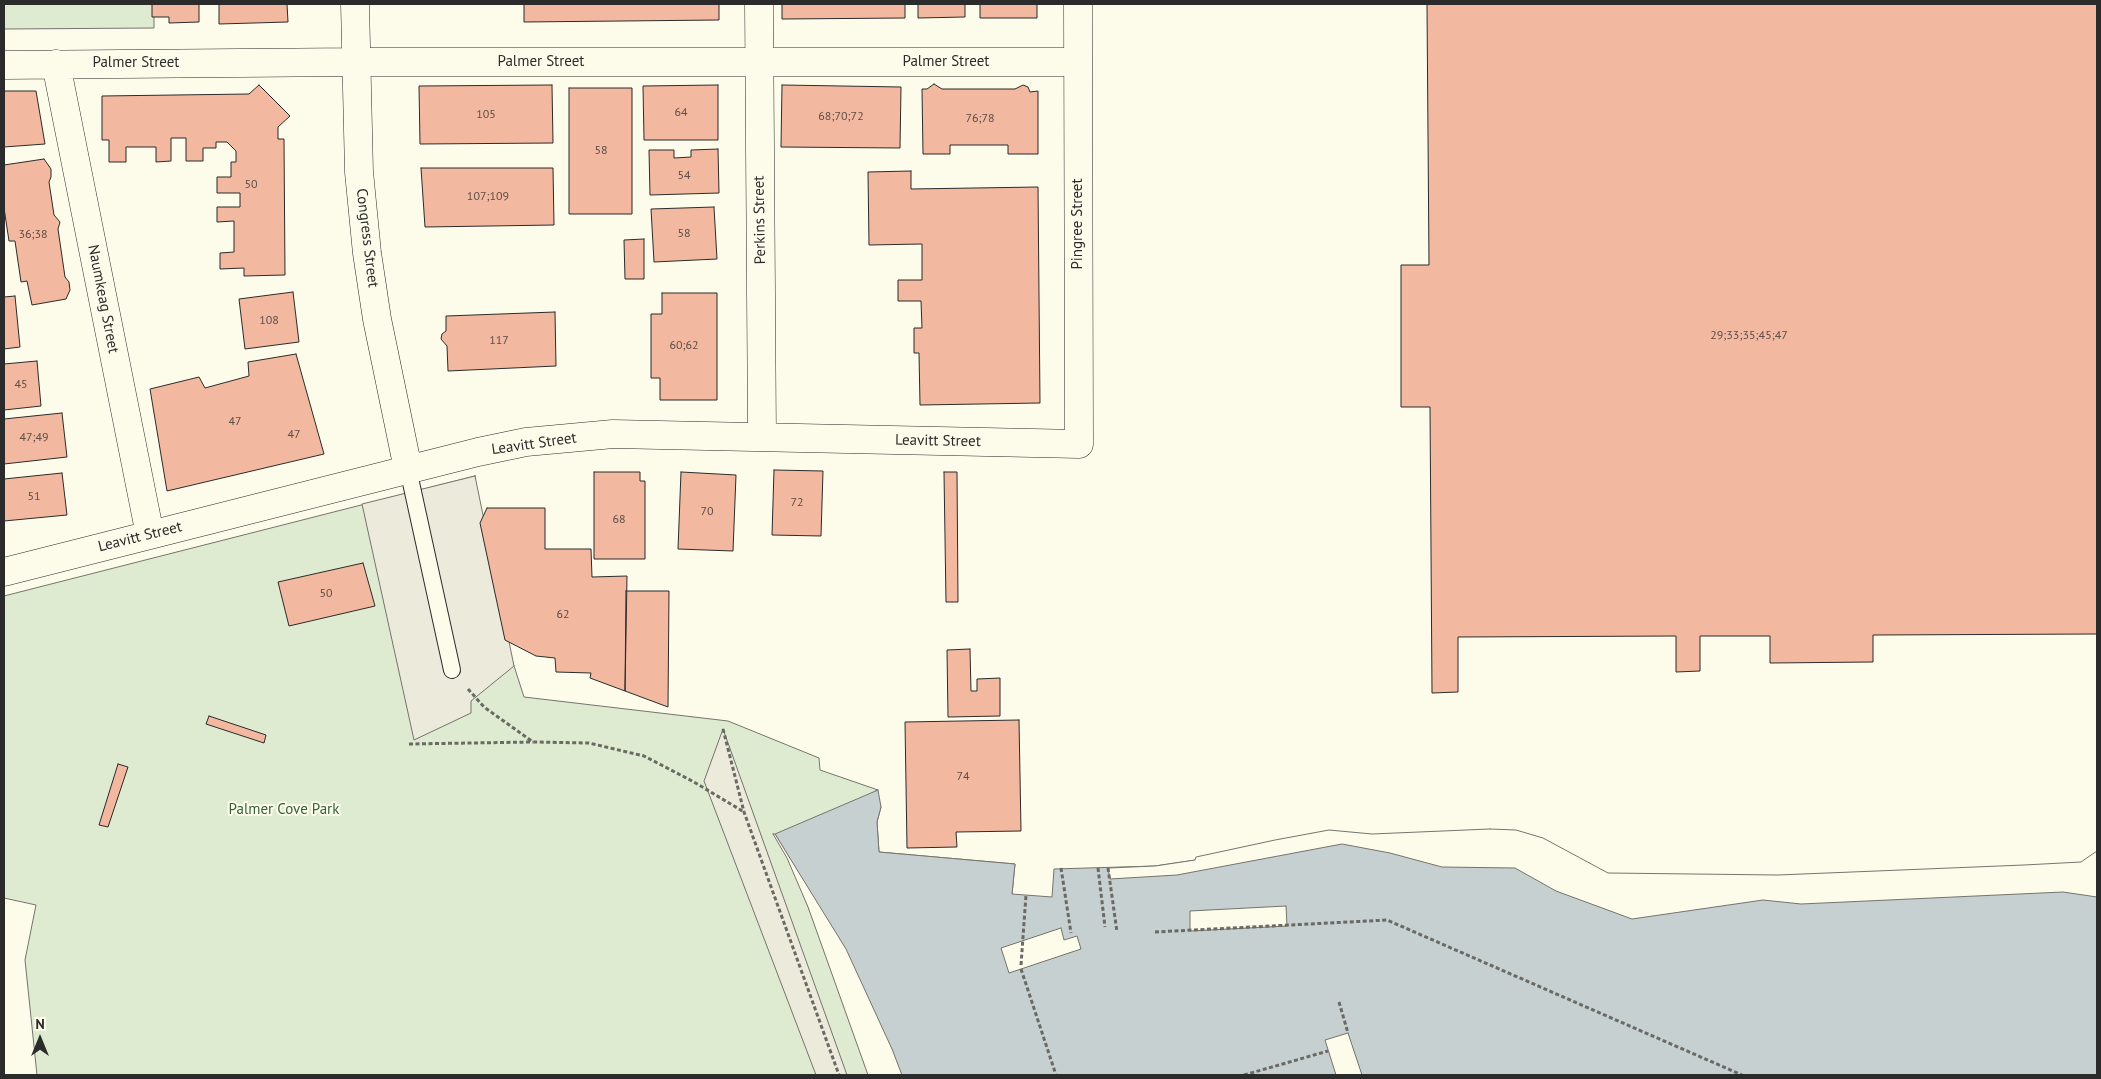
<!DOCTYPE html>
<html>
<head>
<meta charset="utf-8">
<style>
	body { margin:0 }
	#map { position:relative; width:2101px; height:1079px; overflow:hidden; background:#fdfbea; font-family:"PT Sans",sans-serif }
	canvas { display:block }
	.frame { position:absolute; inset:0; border:5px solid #2b2b2b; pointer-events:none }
	.north { position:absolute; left:15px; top:1014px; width:50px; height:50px; -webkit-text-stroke:4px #fdfbea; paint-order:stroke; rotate:0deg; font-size:14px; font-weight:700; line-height:20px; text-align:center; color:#2b2b2b }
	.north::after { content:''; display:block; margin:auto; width:18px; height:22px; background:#2b2b2b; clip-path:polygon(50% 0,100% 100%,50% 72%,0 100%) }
</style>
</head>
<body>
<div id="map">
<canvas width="2101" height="1079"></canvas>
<div class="frame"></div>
<div class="north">N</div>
</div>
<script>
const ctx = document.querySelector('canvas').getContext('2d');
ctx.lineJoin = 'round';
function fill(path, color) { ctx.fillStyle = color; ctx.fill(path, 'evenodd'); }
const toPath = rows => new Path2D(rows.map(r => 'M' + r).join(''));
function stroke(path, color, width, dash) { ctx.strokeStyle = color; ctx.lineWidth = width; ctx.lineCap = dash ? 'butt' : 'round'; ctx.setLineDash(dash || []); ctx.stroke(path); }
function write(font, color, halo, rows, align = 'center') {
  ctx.font = font + ' "PT Sans",sans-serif'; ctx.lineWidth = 4; ctx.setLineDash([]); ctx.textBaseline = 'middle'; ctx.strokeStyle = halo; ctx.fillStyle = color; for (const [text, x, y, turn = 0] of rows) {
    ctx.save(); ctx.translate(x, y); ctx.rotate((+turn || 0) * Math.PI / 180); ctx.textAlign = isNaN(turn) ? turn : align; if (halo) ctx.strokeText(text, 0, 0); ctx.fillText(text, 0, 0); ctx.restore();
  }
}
const green = toPath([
	[4,4,154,4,154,28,4,29,4,4],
	[475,476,480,523,506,641,524,697,728,721,819,758,820,770,878,790,875,791,881,807,877,822,879,852,1015,864,1012,894,951,1075,811,906,870,1075,37,1075,25,960,36,905,4,898,4,596,475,476]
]);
fill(green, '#deebd1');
stroke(green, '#74746e', 1);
const parking = toPath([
	[475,476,514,666,471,701,471,713,414,740,362,504,475,476],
	[723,729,847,1075,816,1075,704,781,723,729]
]);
fill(parking, '#eceadb');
stroke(parking, '#74746e', 1);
const water = toPath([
	[878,790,881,807,877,822,879,852,1015,864,1012,894,1052,897,1054,869,1155,866,1196,860,1329,833,1607,876,1778,877,2082,864,2097,853,2097,1075,870,1075,830,963,789,857,775,834,878,790]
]);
fill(water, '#c7d0d0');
stroke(water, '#74746e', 1);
const pier = toPath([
	[1490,829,1516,830,1543,838,1608,873,1778,875,2024,865,2081,862,2097,851,2097,897,2063,892,1801,904,1763,900,1632,919,1556,891,1515,868,1442,867,1390,853,1342,844,1177,875,1110,879,1108,868,1155,866,1195,860,1196,857,1275,840,1329,830,1372,834,1490,829],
	[773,834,775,834,846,949,892,1049,902,1075,868,1075,808,907,787,858,773,834],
	[1286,906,1287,926,1190,931,1190,911,1286,906],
	[1061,928,1064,940,1077,936,1081,949,1009,973,1001,948,1061,928],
	[1348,1033,1362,1075,1336,1075,1325,1040,1348,1033]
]);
fill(pier, '#fdfbea');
stroke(pier, '#74746e', 1);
const building = toPath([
	[152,4,199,4,199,22,169,23,169,17,152,17,152,4],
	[219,4,287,4,288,22,219,24,219,4],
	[524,4,719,4,719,20,524,22,524,4],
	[782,4,905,4,905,18,782,19,782,4],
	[918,4,965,4,965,17,918,18,918,4],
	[980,4,1037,4,1037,18,980,18,980,4],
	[1427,4,2097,4,2097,634,1873,635,1873,662,1770,663,1770,636,1700,636,1700,671,1676,672,1676,636,1458,637,1458,692,1432,693,1430,407,1401,407,1401,265,1429,265,1427,4],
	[934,84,942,89,1015,89,1023,85,1028,87,1030,92,1038,91,1038,154,1008,154,1008,145,950,145,950,154,923,154,922,89,927,89,934,84],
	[259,85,290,116,278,127,278,139,284,139,285,275,244,276,244,268,220,269,220,253,234,252,234,221,217,222,217,207,240,207,240,193,217,193,217,177,231,177,231,162,236,162,236,151,227,142,216,142,216,148,203,148,203,161,186,161,186,138,171,138,171,161,156,162,156,147,126,147,126,162,109,162,109,140,102,140,102,96,249,94,259,85],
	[552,85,553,143,420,144,419,86,552,85],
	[718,85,718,140,644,140,643,86,718,85],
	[782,85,901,87,900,148,781,147,782,85],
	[569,88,632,88,632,214,569,214,569,88],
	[4,91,36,91,45,144,4,147,4,91],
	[718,149,719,193,650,195,649,150,674,150,674,158,691,157,691,150,718,149],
	[44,159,51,169,51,177,49,182,54,215,60,222,58,229,65,277,69,282,70,290,66,299,32,305,27,281,21,282,15,241,9,241,4,208,4,165,44,159],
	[421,168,553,168,554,225,425,227,421,168],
	[911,171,911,189,1038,187,1040,403,920,405,919,353,914,353,914,328,922,328,921,301,898,301,898,280,922,280,922,244,869,245,868,172,911,171],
	[714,207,717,259,654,262,651,209,714,207],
	[644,239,644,279,625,279,624,240,644,239],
	[293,292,299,342,245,349,239,299,293,292],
	[662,293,717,293,717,400,660,400,660,378,651,378,651,314,662,314,662,293],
	[15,296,20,347,4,349,4,297,15,296],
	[555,312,556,366,448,371,447,346,441,339,442,334,446,331,446,316,555,312],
	[296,354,324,454,167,491,150,389,199,377,205,388,249,376,248,362,296,354],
	[37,361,41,406,4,410,4,364,37,361],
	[62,413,67,457,4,464,4,419,62,413],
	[774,470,823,471,821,536,772,535,774,470],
	[594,472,640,472,640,481,645,481,645,559,594,559,594,472],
	[681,472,736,475,733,551,678,549,681,472],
	[944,472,957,472,958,602,946,602,944,472],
	[62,473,67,515,4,521,4,479,62,473],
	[487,508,545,508,545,549,591,549,592,577,627,576,625,691,590,678,591,673,556,672,555,658,536,656,505,640,480,523,487,508],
	[363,563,375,606,289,626,278,582,363,563],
	[626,591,669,591,668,707,625,691,626,591],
	[970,649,971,691,977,691,977,679,1000,678,1000,716,948,717,947,650,970,649],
	[209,716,266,735,264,743,206,724,209,716],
	[1019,720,1021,831,956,832,957,847,907,848,905,722,1019,720],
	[118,764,128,767,108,827,99,825,118,764]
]);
fill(building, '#f2b8a0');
stroke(building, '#2b2b2b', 1);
const lane = toPath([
	[408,469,452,670]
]);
const street = toPath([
	[355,4,359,172,367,253,377,319,408,469],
	[759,4,762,437],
	[56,64,150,535],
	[4,65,355,62,1078,62],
	[4,572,478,452,526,442,613,434,1079,444,1078,4]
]);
stroke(lane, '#2b2b2b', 18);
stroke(street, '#2b2b2b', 29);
stroke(toPath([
	[468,689,484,707,533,742,589,743,644,756,694,782,744,812],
	[723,729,744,812,839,1075],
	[409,744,533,742],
	[1061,868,1071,933],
	[1098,868,1105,927],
	[1108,868,1117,932],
	[1155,932,1387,920,1742,1075],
	[1021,965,1026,895],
	[1021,969,1056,1075],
	[1339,1002,1348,1033],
	[1244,1075,1328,1051]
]), '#6a6964', 3, [4, 2.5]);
stroke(lane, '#fdfbea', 16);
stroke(street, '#fdfbea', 28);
write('12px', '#5d4e48', null, [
	["64",681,113],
	["105",486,115],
	["68;70;72",841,117],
	["76;78",980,119],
	["58",601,151],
	["54",684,176],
	["50",251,185],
	["107;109",488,197],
	["58",684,234],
	["36;38",33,235],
	["108",269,321],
	["29;33;35;45;47",1749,336],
	["117",499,341],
	["60;62",684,346],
	["45",21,385],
	["47",235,422],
	["47",294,435],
	["47;49",34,438],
	["51",34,497],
	["72",797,503],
	["70",707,512],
	["68",619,520],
	["50",326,594],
	["62",563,615],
	["74",963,777]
]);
write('15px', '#2b2b2b', '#fdfbea', [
	["Palmer Street",541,62],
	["Palmer Street",946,62],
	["Palmer Street",136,63],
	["Perkins Street",760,220,-91],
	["Pingree Street",1078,224,-90],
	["Congress Street",367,238,83],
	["Naumkeag Street",103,299,79],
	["Leavitt Street",938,441,1],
	["Leavitt Street",534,444,-8],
	["Leavitt Street",140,537,-14]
]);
write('15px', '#34623c', '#fdfbea', [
	["Palmer Cove Park",284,810]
]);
</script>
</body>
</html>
